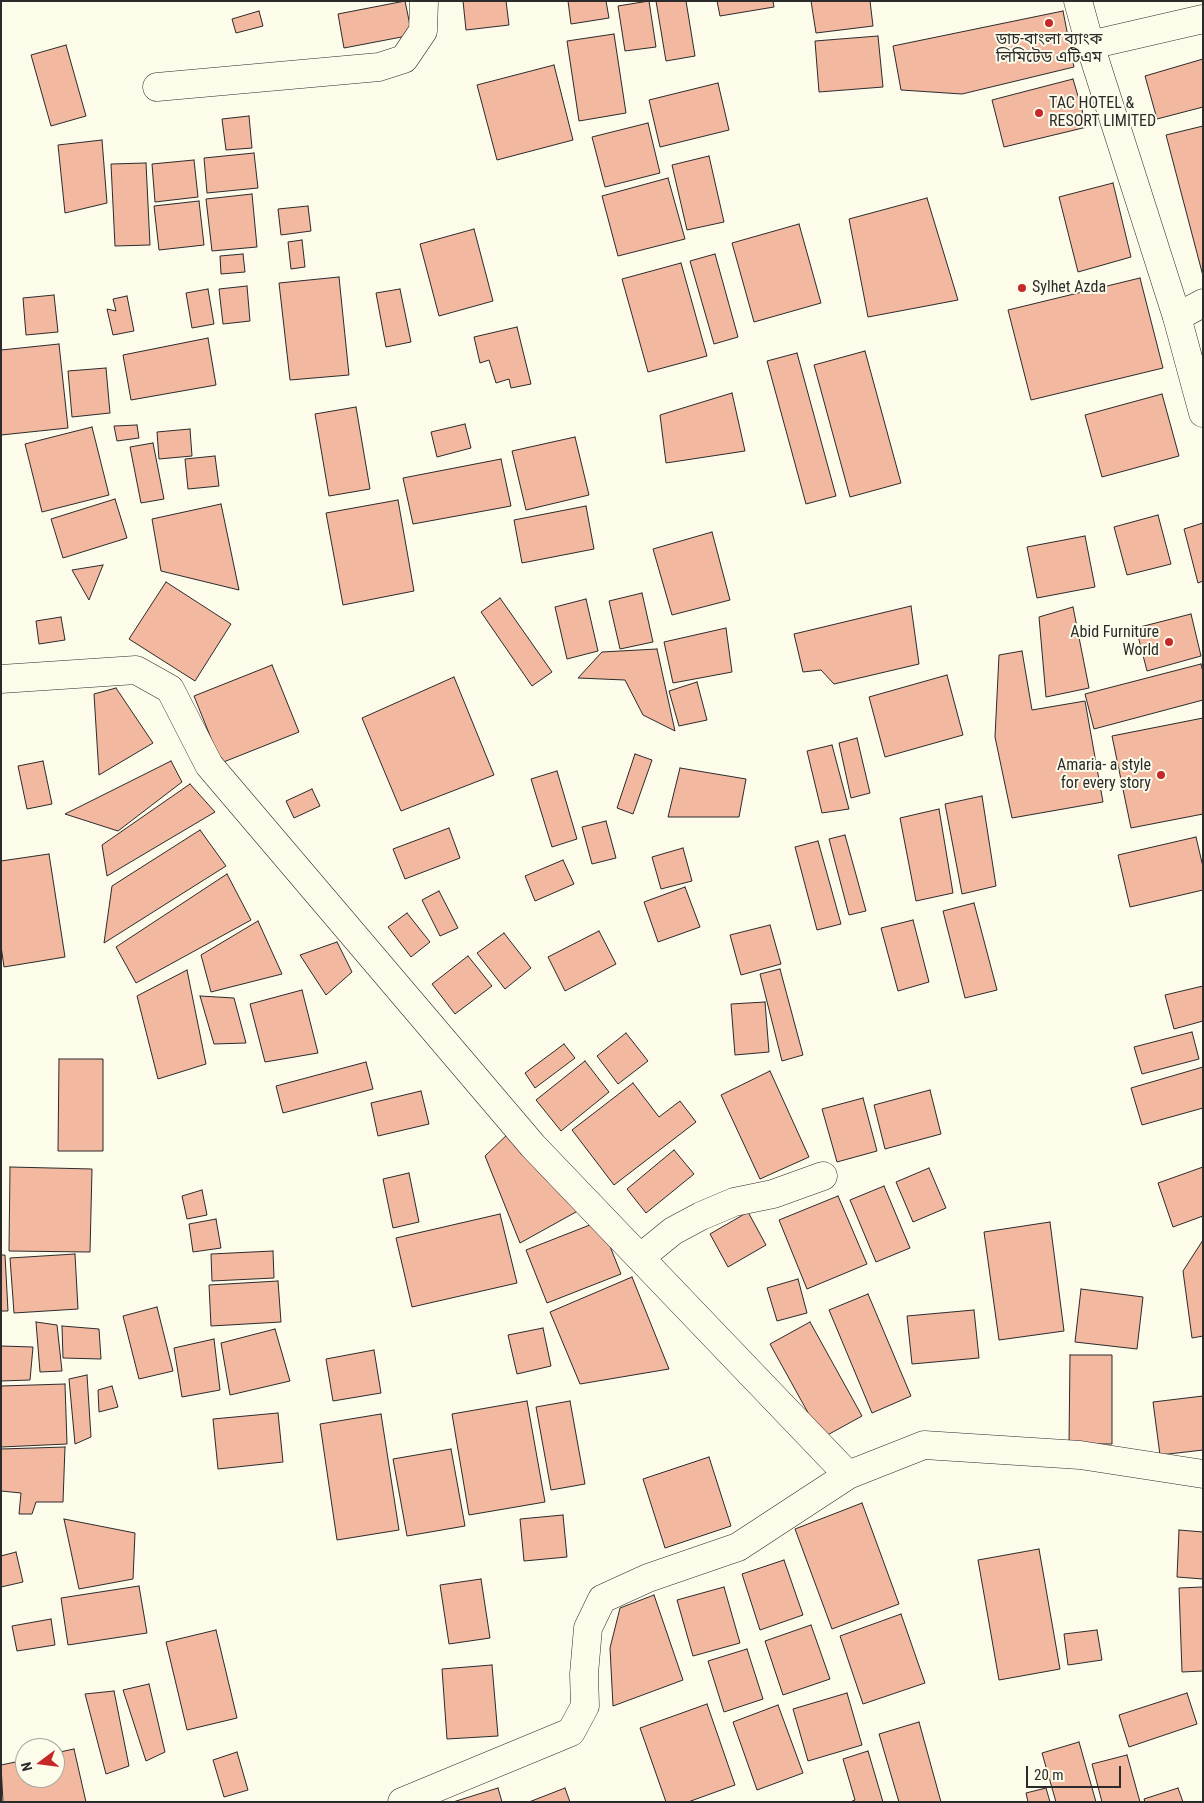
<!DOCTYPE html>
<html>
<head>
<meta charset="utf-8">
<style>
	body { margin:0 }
	#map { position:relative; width:1204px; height:1803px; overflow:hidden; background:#fdfbea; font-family:"Roboto Condensed",sans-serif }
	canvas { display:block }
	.frame { position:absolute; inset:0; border:2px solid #2b2b2b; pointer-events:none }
	.north { position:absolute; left:15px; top:1738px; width:50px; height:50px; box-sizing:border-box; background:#fdfbea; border:1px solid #a9a89e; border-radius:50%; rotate:255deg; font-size:14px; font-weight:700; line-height:20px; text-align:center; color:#2b2b2b }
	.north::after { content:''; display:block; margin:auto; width:18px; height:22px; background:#c62828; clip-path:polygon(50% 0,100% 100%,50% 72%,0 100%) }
	.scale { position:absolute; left:1026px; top:1766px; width:95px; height:22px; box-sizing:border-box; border:2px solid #2b2b2b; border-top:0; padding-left:6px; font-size:15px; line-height:18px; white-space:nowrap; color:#2b2b2b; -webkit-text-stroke:4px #fdfbea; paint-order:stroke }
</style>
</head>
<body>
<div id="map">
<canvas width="1204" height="1803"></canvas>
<div class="frame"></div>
<div class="north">N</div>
<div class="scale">20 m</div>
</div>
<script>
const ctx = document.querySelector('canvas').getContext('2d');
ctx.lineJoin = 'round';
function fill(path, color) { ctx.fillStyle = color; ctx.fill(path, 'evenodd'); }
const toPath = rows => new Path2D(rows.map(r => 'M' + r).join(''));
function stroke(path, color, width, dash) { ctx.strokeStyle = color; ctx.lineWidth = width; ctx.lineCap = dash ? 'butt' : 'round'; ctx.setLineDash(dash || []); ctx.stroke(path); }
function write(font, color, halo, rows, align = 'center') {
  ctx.font = font + ' "Roboto Condensed","Noto Sans Bengali",sans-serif'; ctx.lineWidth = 4; ctx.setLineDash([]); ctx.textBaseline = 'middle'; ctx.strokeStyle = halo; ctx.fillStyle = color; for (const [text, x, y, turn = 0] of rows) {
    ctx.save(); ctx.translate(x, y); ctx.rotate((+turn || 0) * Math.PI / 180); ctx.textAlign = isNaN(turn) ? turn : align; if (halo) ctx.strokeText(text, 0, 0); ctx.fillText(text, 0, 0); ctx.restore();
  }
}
const building = toPath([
	[405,1,412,35,344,48,338,14,405,1],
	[463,1,506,1,509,25,466,30,463,1],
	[568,1,606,1,609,18,571,24,568,1],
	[649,1,656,47,625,51,618,6,649,1],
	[656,1,686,1,695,56,666,61,656,1],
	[717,1,773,1,774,7,720,16,717,1],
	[811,1,870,1,873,26,816,33,811,1],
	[259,11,263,26,236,33,232,19,259,11],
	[1063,11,1074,67,962,94,901,90,893,46,1063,11],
	[614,34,626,113,579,121,567,41,614,34],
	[878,36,883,87,819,92,815,41,878,36],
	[66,45,86,116,51,126,31,55,66,45],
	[1203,59,1203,107,1157,119,1145,76,1203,59],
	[554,65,573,140,497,160,477,85,554,65],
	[1073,79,1087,127,1004,147,992,100,1073,79],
	[718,83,729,130,660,147,649,100,718,83],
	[249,116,252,148,226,150,222,119,249,116],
	[648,123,660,173,605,187,592,137,648,123],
	[1203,126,1203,276,1166,135,1203,126],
	[102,140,107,203,65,213,58,145,102,140],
	[254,153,258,188,207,193,204,158,254,153],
	[709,156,724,222,687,230,672,165,709,156],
	[194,160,198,197,155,202,152,164,194,160],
	[146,163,150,245,115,246,111,164,146,163],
	[668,178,685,239,618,256,602,196,668,178],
	[1113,183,1131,257,1078,272,1059,197,1113,183],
	[252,194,257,247,212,251,206,199,252,194],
	[927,198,958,300,868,317,849,219,927,198],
	[199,201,204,245,159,250,154,206,199,201],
	[308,206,311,231,281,235,278,209,308,206],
	[799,224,821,303,754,322,732,243,799,224],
	[474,229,493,301,439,316,420,244,474,229],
	[302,240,305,267,291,269,288,242,302,240],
	[243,254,245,272,221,274,220,256,243,254],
	[715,254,738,337,714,344,690,261,715,254],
	[681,263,707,356,648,372,622,279,681,263],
	[339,277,349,375,290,380,279,283,339,277],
	[1140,278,1163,368,1031,400,1008,310,1140,278],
	[247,286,250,321,223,324,219,289,247,286],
	[208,289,214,324,192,328,186,293,208,289],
	[400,289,411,342,386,347,376,293,400,289],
	[54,295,58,332,26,335,23,298,54,295],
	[127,296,134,331,113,335,107,309,116,311,113,299,127,296],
	[517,327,531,384,511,388,509,379,496,383,489,360,480,363,474,337,517,327],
	[208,338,216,385,131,400,123,355,208,338],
	[59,344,68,428,1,435,1,350,59,344],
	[865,351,901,483,850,497,814,365,865,351],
	[797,353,836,496,806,504,767,361,797,353],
	[106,368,110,413,72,417,68,371,106,368],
	[732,393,745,451,666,463,660,415,732,393],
	[1162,394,1179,456,1102,477,1085,415,1162,394],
	[356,407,370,489,329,496,315,414,356,407],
	[465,424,471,448,437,457,431,432,465,424],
	[137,425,139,438,117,441,114,426,137,425],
	[92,427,109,495,42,512,25,444,92,427],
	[190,429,192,456,159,459,157,432,190,429],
	[575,437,589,495,526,510,512,451,575,437],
	[153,443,164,499,141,503,130,447,153,443],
	[215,456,219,486,188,489,185,459,215,456],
	[501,459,511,506,413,524,403,478,501,459],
	[115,499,127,538,63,558,51,519,115,499],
	[398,500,414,591,343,605,326,513,398,500],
	[221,504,239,590,161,571,152,519,221,504],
	[586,506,594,549,522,563,514,520,586,506],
	[1158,515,1171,564,1127,575,1114,527,1158,515],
	[1203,523,1203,581,1198,583,1184,529,1203,523],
	[712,532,730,600,672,615,653,549,712,532],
	[1085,536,1095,587,1037,598,1027,547,1085,536],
	[103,565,89,600,72,570,103,565],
	[166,582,231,624,195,681,129,639,166,582],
	[642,593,653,642,620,649,609,601,642,593],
	[500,598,552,672,532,686,481,612,500,598],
	[586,599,598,651,567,659,555,607,586,599],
	[911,606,919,664,834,684,821,670,803,672,794,634,911,606],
	[1073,607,1089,688,1046,697,1039,617,1073,607],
	[1191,614,1201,656,1147,671,1136,628,1191,614],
	[61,617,65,640,39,644,36,621,61,617],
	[726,628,732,672,673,683,664,642,726,628],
	[657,649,675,731,643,715,625,680,578,678,602,652,657,649],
	[1022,651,1032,710,1085,701,1103,802,1012,818,995,737,999,655,1022,651],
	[1201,664,1203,672,1203,700,1094,729,1085,694,1201,664],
	[272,665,299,732,221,763,194,696,272,665],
	[947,675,963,735,885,757,869,697,947,675],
	[454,677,494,775,401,811,362,718,454,677],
	[697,682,707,720,679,726,669,691,697,682],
	[116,688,153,743,99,775,94,694,116,688],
	[1203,718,1203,814,1131,828,1112,736,1203,718],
	[857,738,870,793,851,798,839,743,857,738],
	[832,745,849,809,822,813,807,751,832,745],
	[635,754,652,760,633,814,617,808,635,754],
	[43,761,52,804,27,809,18,766,43,761],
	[171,761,182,782,118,831,65,814,171,761],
	[680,768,746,779,739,817,668,817,680,768],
	[557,771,577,839,552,847,531,779,557,771],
	[190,784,215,812,107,876,102,845,190,784],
	[312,789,320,806,294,818,286,801,312,789],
	[982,796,996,886,962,894,945,804,982,796],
	[939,809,953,893,916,901,900,818,939,809],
	[606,821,616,858,592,864,582,827,606,821],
	[449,828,460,858,405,879,393,849,449,828],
	[200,830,226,866,104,943,112,886,200,830],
	[845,835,866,911,849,915,829,839,845,835],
	[1196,837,1203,867,1203,890,1130,907,1118,855,1196,837],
	[818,841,841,924,817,930,795,847,818,841],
	[683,848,692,881,661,889,652,857,683,848],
	[49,854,65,957,4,967,1,946,1,861,49,854],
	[563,860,574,884,535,901,525,876,563,860],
	[227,874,251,920,136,983,116,947,227,874],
	[685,887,700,927,658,942,644,902,685,887],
	[439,891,458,928,440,936,422,900,439,891],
	[974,903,997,990,965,998,943,911,974,903],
	[407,913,430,942,411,957,388,927,407,913],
	[913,920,929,982,898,991,881,928,913,920],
	[258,921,282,974,211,992,201,955,258,921],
	[770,925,781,964,741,975,730,935,770,925],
	[599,931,616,964,565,991,548,957,599,931],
	[504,933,531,968,505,989,477,953,504,933],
	[337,942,352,972,326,995,300,955,337,942],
	[468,956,492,986,455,1014,432,984,468,956],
	[780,969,803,1055,782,1061,760,974,780,969],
	[187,970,206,1064,158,1079,137,996,187,970],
	[1203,986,1203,1021,1174,1029,1165,995,1203,986],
	[302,990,318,1053,265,1062,250,1004,302,990],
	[200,996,234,998,246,1043,214,1044,200,996],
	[765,1002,769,1052,735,1055,731,1004,765,1002],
	[1192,1032,1199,1059,1142,1074,1134,1047,1192,1032],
	[626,1033,648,1061,618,1084,597,1056,626,1033],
	[564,1044,575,1058,535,1088,525,1073,564,1044],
	[59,1059,103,1059,103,1151,58,1151,59,1059],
	[585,1061,609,1092,561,1131,536,1100,585,1061],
	[366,1062,373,1089,283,1113,276,1086,366,1062],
	[1203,1067,1203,1108,1142,1125,1131,1088,1203,1067],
	[770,1071,809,1157,760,1179,721,1095,770,1071],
	[633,1083,659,1117,680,1101,696,1122,614,1185,572,1130,633,1083],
	[930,1090,941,1134,885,1149,874,1105,930,1090],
	[421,1091,429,1124,378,1136,371,1103,421,1091],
	[863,1098,877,1151,837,1162,822,1109,863,1098],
	[511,1131,585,1207,520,1243,485,1156,511,1131],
	[674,1150,694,1174,646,1213,627,1189,674,1150],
	[10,1167,92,1169,90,1252,9,1251,10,1167],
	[1203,1167,1203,1216,1173,1227,1158,1183,1203,1167],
	[929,1168,946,1208,913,1222,896,1182,929,1168],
	[409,1173,419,1222,393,1228,383,1179,409,1173],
	[884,1186,910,1248,876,1262,850,1200,884,1186],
	[202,1190,207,1215,187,1219,182,1196,202,1190],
	[838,1196,867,1264,807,1289,779,1220,838,1196],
	[748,1212,766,1245,728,1267,710,1234,748,1212],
	[500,1214,517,1283,412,1307,396,1238,500,1214],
	[216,1219,221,1248,193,1252,189,1224,216,1219],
	[600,1221,621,1274,547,1303,526,1250,600,1221],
	[1050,1222,1064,1331,999,1340,984,1232,1050,1222],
	[1203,1240,1203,1336,1192,1338,1183,1271,1203,1240],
	[273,1251,274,1278,212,1281,211,1254,273,1251],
	[75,1254,78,1309,14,1313,10,1258,75,1254],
	[1,1255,5,1255,8,1311,1,1311,1,1255],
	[632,1277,669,1369,580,1384,550,1312,632,1277],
	[798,1279,807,1313,777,1321,767,1288,798,1279],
	[278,1281,281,1322,211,1326,209,1285,278,1281],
	[1081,1289,1143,1297,1137,1349,1075,1342,1081,1289],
	[868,1294,911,1396,872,1413,829,1310,868,1294],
	[157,1307,173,1371,139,1379,123,1316,157,1307],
	[974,1310,979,1358,912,1364,907,1316,974,1310],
	[36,1322,57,1325,62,1371,40,1372,36,1322],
	[810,1322,862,1416,822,1438,770,1344,810,1322],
	[62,1326,99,1329,101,1359,63,1358,62,1326],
	[543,1328,551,1366,517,1374,508,1335,543,1328],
	[275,1329,290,1381,230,1395,221,1343,275,1329],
	[214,1339,220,1390,182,1397,174,1348,214,1339],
	[1,1346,33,1347,30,1380,1,1381,1,1346],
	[374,1350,381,1393,333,1401,326,1359,374,1350],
	[1070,1355,1112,1355,1112,1444,1069,1444,1070,1355],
	[87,1375,91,1437,75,1444,69,1379,87,1375],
	[65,1384,67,1444,1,1447,1,1386,65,1384],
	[112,1386,118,1407,99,1412,98,1390,112,1386],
	[1203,1396,1203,1450,1160,1455,1153,1402,1203,1396],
	[527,1401,545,1502,469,1515,452,1414,527,1401],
	[570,1401,585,1484,551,1490,536,1407,570,1401],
	[278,1413,283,1462,218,1469,213,1419,278,1413],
	[381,1414,399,1530,337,1540,320,1424,381,1414],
	[65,1447,63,1502,36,1502,32,1514,19,1514,21,1493,1,1491,1,1449,65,1447],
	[451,1449,465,1526,407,1536,393,1459,451,1449],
	[709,1457,731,1526,665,1548,643,1479,709,1457],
	[862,1503,899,1604,832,1629,795,1529,862,1503],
	[563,1515,567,1557,524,1561,520,1519,563,1515],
	[64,1519,135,1533,133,1579,79,1589,64,1519],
	[1179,1530,1203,1532,1203,1579,1177,1577,1179,1530],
	[1039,1549,1060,1669,999,1680,978,1560,1039,1549],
	[16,1552,23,1582,1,1587,1,1556,16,1552],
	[784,1560,803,1615,760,1630,742,1574,784,1560],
	[481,1579,490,1638,449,1644,440,1585,481,1579],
	[139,1586,147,1633,68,1645,61,1598,139,1586],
	[724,1587,740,1643,693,1656,677,1600,724,1587],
	[1203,1587,1203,1671,1182,1672,1179,1588,1203,1587],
	[654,1595,683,1680,613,1706,610,1648,620,1608,654,1595],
	[901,1614,925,1683,863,1704,840,1636,901,1614],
	[51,1619,55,1645,17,1651,12,1626,51,1619],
	[811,1625,830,1679,783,1695,765,1641,811,1625],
	[216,1630,237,1718,187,1730,166,1642,216,1630],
	[1097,1630,1102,1660,1068,1665,1064,1634,1097,1630],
	[747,1649,763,1699,724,1712,708,1661,747,1649],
	[492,1665,498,1736,447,1739,442,1669,492,1665],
	[149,1684,165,1752,146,1761,123,1690,149,1684],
	[114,1691,129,1766,106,1774,85,1694,114,1691],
	[847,1693,862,1745,808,1761,793,1709,847,1693],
	[1187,1693,1197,1724,1129,1747,1119,1715,1187,1693],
	[707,1704,735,1785,688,1802,666,1802,640,1728,707,1704],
	[778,1705,803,1773,757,1790,733,1722,778,1705],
	[919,1722,941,1802,899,1802,879,1734,919,1722],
	[1079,1742,1096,1802,1056,1802,1042,1753,1079,1742],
	[74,1749,86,1802,3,1802,1,1765,25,1760,25,1778,55,1778,55,1753,74,1749],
	[868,1751,883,1802,850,1802,855,1800,843,1759,868,1751],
	[237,1752,248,1790,224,1797,213,1760,237,1752],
	[1127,1755,1140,1802,1102,1802,1092,1764,1127,1755],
	[498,1788,502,1802,453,1802,498,1788],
	[565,1788,570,1802,529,1802,565,1788],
	[1046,1788,1050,1802,1028,1802,1026,1793,1046,1788],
	[1178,1788,1183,1802,1145,1802,1144,1799,1178,1788]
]);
fill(building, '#f2b8a0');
stroke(building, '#2b2b2b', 1);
const minor = toPath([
	[1090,45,1203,19],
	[157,87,379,67,404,59,423,31,424,1],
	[1177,317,1203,303],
	[1,679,136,670,170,689,209,765,533,1146,848,1475],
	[641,1257,673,1231,701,1216,734,1202,773,1194,823,1176],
	[402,1802,571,1732,585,1706,584,1674,588,1628,602,1599,648,1578,738,1547,848,1475,924,1445,1080,1455,1203,1474]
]);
const highway = toPath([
	[1078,1,1090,45,1177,317,1203,413]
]);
stroke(minor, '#2b2b2b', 29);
stroke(highway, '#2b2b2b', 29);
stroke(minor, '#fdfbea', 28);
stroke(highway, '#fdfbea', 28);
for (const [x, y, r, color] of [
	[1049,23,5,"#c62828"],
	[1039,113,5,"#c62828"],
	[1022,288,5,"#c62828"],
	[1169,642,5,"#c62828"],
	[1161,775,5,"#c62828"]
]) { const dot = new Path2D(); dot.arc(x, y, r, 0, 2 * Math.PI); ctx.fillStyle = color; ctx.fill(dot); stroke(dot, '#fdfbea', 2); }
write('16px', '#2b2b2b', '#fdfbea', [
	["ডাচ-বাংলা ব্যাংক",1049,40,"center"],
	["লিমিটেড এটিএম",1049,58,"center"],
	["TAC HOTEL &",1049,104],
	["RESORT LIMITED",1049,122],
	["Sylhet Azda",1032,288],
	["Abid Furniture",1159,633,"right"],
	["World",1159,651,"right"],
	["Amaria- a style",1151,766,"right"],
	["for every story",1151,784,"right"]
], 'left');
</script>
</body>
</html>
